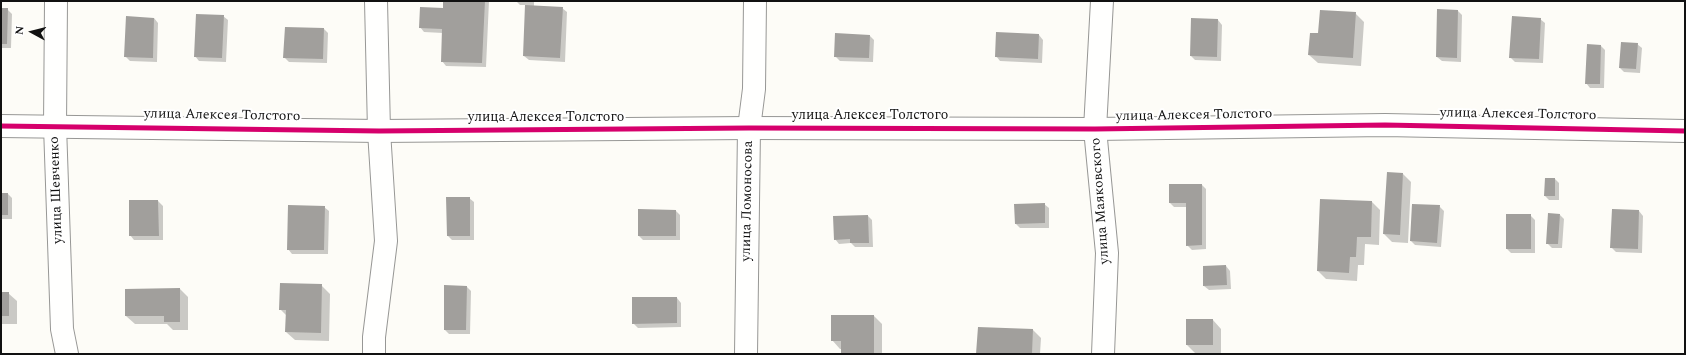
<!DOCTYPE html>
<html>
<head>
<meta charset="utf-8">
<style>
	body { margin:0 }
	#map { position:relative; width:1686px; height:355px; overflow:hidden; background:#fdfcf7; font-family:Spectral,serif }
	canvas { display:block }
	.frame { position:absolute; inset:0; border:2px solid #111; pointer-events:none }
	.north { position:absolute; left:12px; top:12px; width:40px; height:40px; -webkit-text-stroke:3px #fff; paint-order:stroke; rotate:277deg; font-size:11px; font-weight:700; line-height:16px; text-align:center; color:#111 }
	.north::after { content:''; display:block; margin:auto; width:14px; height:18px; background:#111; clip-path:polygon(50% 0,100% 100%,50% 72%,0 100%) }
</style>
</head>
<body>
<div id="map">
<canvas width="1686" height="355"></canvas>
<div class="frame"></div>
<div class="north">N</div>
</div>
<script>
const ctx = document.querySelector('canvas').getContext('2d');
ctx.lineJoin = 'round';
function fill(path, color) { ctx.fillStyle = color; ctx.fill(path, 'evenodd'); }
const toPath = rows => new Path2D(rows.map(r => 'M' + r).join(''));
function stroke(path, color, width, dash) { ctx.strokeStyle = color; ctx.lineWidth = width; ctx.lineCap = dash ? 'butt' : 'round'; ctx.setLineDash(dash || []); ctx.stroke(path); }
function write(font, color, halo, rows, align = 'center') {
  ctx.font = font + ' Spectral,serif'; ctx.lineWidth = 4; ctx.setLineDash([]); ctx.textBaseline = 'middle'; ctx.strokeStyle = halo; ctx.fillStyle = color; for (const [text, x, y, turn = 0] of rows) {
    ctx.save(); ctx.translate(x, y); ctx.rotate((+turn || 0) * Math.PI / 180); ctx.textAlign = isNaN(turn) ? turn : align; if (halo) ctx.strokeText(text, 0, 0); ctx.fillText(text, 0, 0); ctx.restore();
  }
}
fill(toPath([
	[444,1,489,1,486,67,446,66,442,61,443,33,424,32,420,27,444,9],
	[516,1,534,1,534,7,562,8,567,12,565,62,529,60,524,56,526,5,520,5],
	[1,9,7,9,12,14,11,48,1,48],
	[1458,11,1462,15,1461,62,1442,61,1437,57],
	[1355,13,1364,22,1361,66,1318,63,1309,55,1319,34],
	[223,16,228,20,226,62,199,61,195,56],
	[154,18,158,23,157,62,130,61,125,56],
	[1192,19,1218,20,1222,25,1221,61,1195,60,1191,56],
	[1540,19,1545,23,1543,63,1515,62,1510,57],
	[324,29,328,33,327,63,289,62,284,57],
	[1039,35,1043,40,1042,63,1000,61,996,56],
	[870,36,874,40,873,62,840,61,835,56],
	[1637,44,1642,48,1640,73,1624,72,1620,68],
	[1601,46,1605,50,1604,88,1590,88,1586,83],
	[1403,174,1411,182,1408,243,1392,242,1384,234],
	[1546,179,1555,179,1559,183,1559,200,1549,200,1545,196],
	[1202,185,1206,189,1206,249,1192,250,1187,245,1187,207,1174,207,1170,203],
	[1,194,8,194,12,198,12,219,1,219],
	[469,198,474,202,474,240,452,240,448,236],
	[130,201,158,201,163,206,163,240,134,240,130,235],
	[1372,202,1380,210,1379,245,1365,244,1364,265,1358,265,1357,281,1326,279,1318,271],
	[1044,204,1049,208,1049,228,1020,228,1016,224],
	[1439,206,1444,211,1441,247,1415,245,1411,241],
	[324,207,329,211,328,254,292,254,288,249],
	[1613,210,1639,211,1643,216,1642,253,1616,252,1611,247],
	[676,211,680,215,680,240,643,240,639,236],
	[1530,215,1535,220,1535,253,1511,253,1507,249],
	[1560,215,1564,219,1562,248,1552,248,1547,243],
	[868,216,872,220,873,247,855,247,851,243,839,244,835,239],
	[1226,266,1230,271,1231,289,1209,290,1204,286],
	[321,285,330,294,329,341,295,340,286,332,287,316,280,309],
	[467,287,471,291,470,334,449,334,445,330],
	[180,289,188,297,188,330,173,330,167,324,135,324,126,316],
	[1,293,8,293,17,301,17,324,1,324],
	[677,298,681,303,681,327,638,328,633,323],
	[874,316,882,324,882,354,843,354,842,349,840,349,832,340],
	[1213,320,1221,329,1221,353,1195,353,1187,345],
	[1033,330,1041,338,1040,354,977,354]
]), '#0003');
fill(toPath([
	[443,1,485,1,482,63,441,62,442,29,419,28,420,7,443,8],
	[525,5,563,7,560,58,523,56],
	[1,8,8,8,7,44,1,44],
	[1437,9,1458,10,1457,58,1436,57],
	[1320,10,1356,12,1353,58,1308,55,1310,33,1318,33],
	[196,14,224,15,222,58,194,57],
	[126,16,154,18,153,58,124,57],
	[1512,16,1541,18,1539,59,1509,58],
	[1191,18,1218,19,1217,57,1190,56],
	[285,27,324,28,323,59,283,58],
	[996,32,1039,34,1038,59,995,57],
	[835,33,870,35,869,58,834,57],
	[1621,42,1638,43,1636,69,1619,68],
	[1587,44,1601,45,1600,84,1585,84],
	[1387,172,1403,173,1400,235,1383,234],
	[1545,178,1555,178,1555,196,1544,196],
	[1169,184,1202,184,1202,245,1186,246,1186,203,1169,203],
	[1,193,8,193,8,215,1,215],
	[446,197,470,197,470,236,447,236],
	[1320,199,1372,201,1371,237,1357,237,1356,257,1350,257,1349,273,1317,271],
	[129,200,158,200,159,236,129,236],
	[1045,203,1045,223,1015,224,1014,204],
	[1412,204,1440,205,1437,243,1410,241],
	[288,205,325,206,324,250,287,250],
	[638,209,676,210,676,236,638,236],
	[1612,209,1639,210,1638,249,1610,248],
	[1548,213,1560,214,1558,244,1546,244],
	[1506,214,1531,214,1531,249,1506,249],
	[868,215,869,243,850,243,850,239,834,240,833,216],
	[1226,265,1227,285,1203,286,1203,266],
	[280,283,322,284,321,333,285,332,286,310,279,310],
	[444,285,467,286,466,330,444,330],
	[180,288,180,322,164,322,164,316,125,316,125,289],
	[1,292,9,292,9,316,1,316],
	[632,297,677,297,677,323,632,324],
	[831,315,874,315,874,353,841,353,841,341,831,341],
	[1186,319,1213,319,1213,345,1186,345],
	[978,327,1033,329,1032,354,976,354]
]), '#a19f9c');
const minor = toPath([
	[56,1,55,126,62,329,67,354],
	[1102,1,1095,129,1107,253,1103,354],
	[374,354,374,337,386,241,379,131,376,1],
	[746,354,749,128,754,89,755,1]
]);
const tertiary = toPath([
	[1,126,379,131,749,128,1095,129,1385,125,1685,131]
]);
stroke(minor, '#979795', 24);
stroke(tertiary, '#979795', 24);
stroke(minor, '#fffffe', 22);
stroke(tertiary, '#fffffe', 22);
stroke(toPath([
	[1,126,379,131,749,128,1095,129,1385,125,1685,131]
]), '#d6006c', 5);
write('14px', '#111', '#fff', [
	["улица Алексея Толстого",1518,115,1],
	["улица Алексея Толстого",222,116,1],
	["улица Алексея Толстого",870,116],
	["улица Алексея Толстого",1194,116,-1],
	["улица Алексея Толстого",546,118],
	["улица Шевченко",57,190,-92],
	["улица Ломоносова",748,201,-89],
	["улица Маяковского",1101,201,-94]
]);
</script>
</body>
</html>
